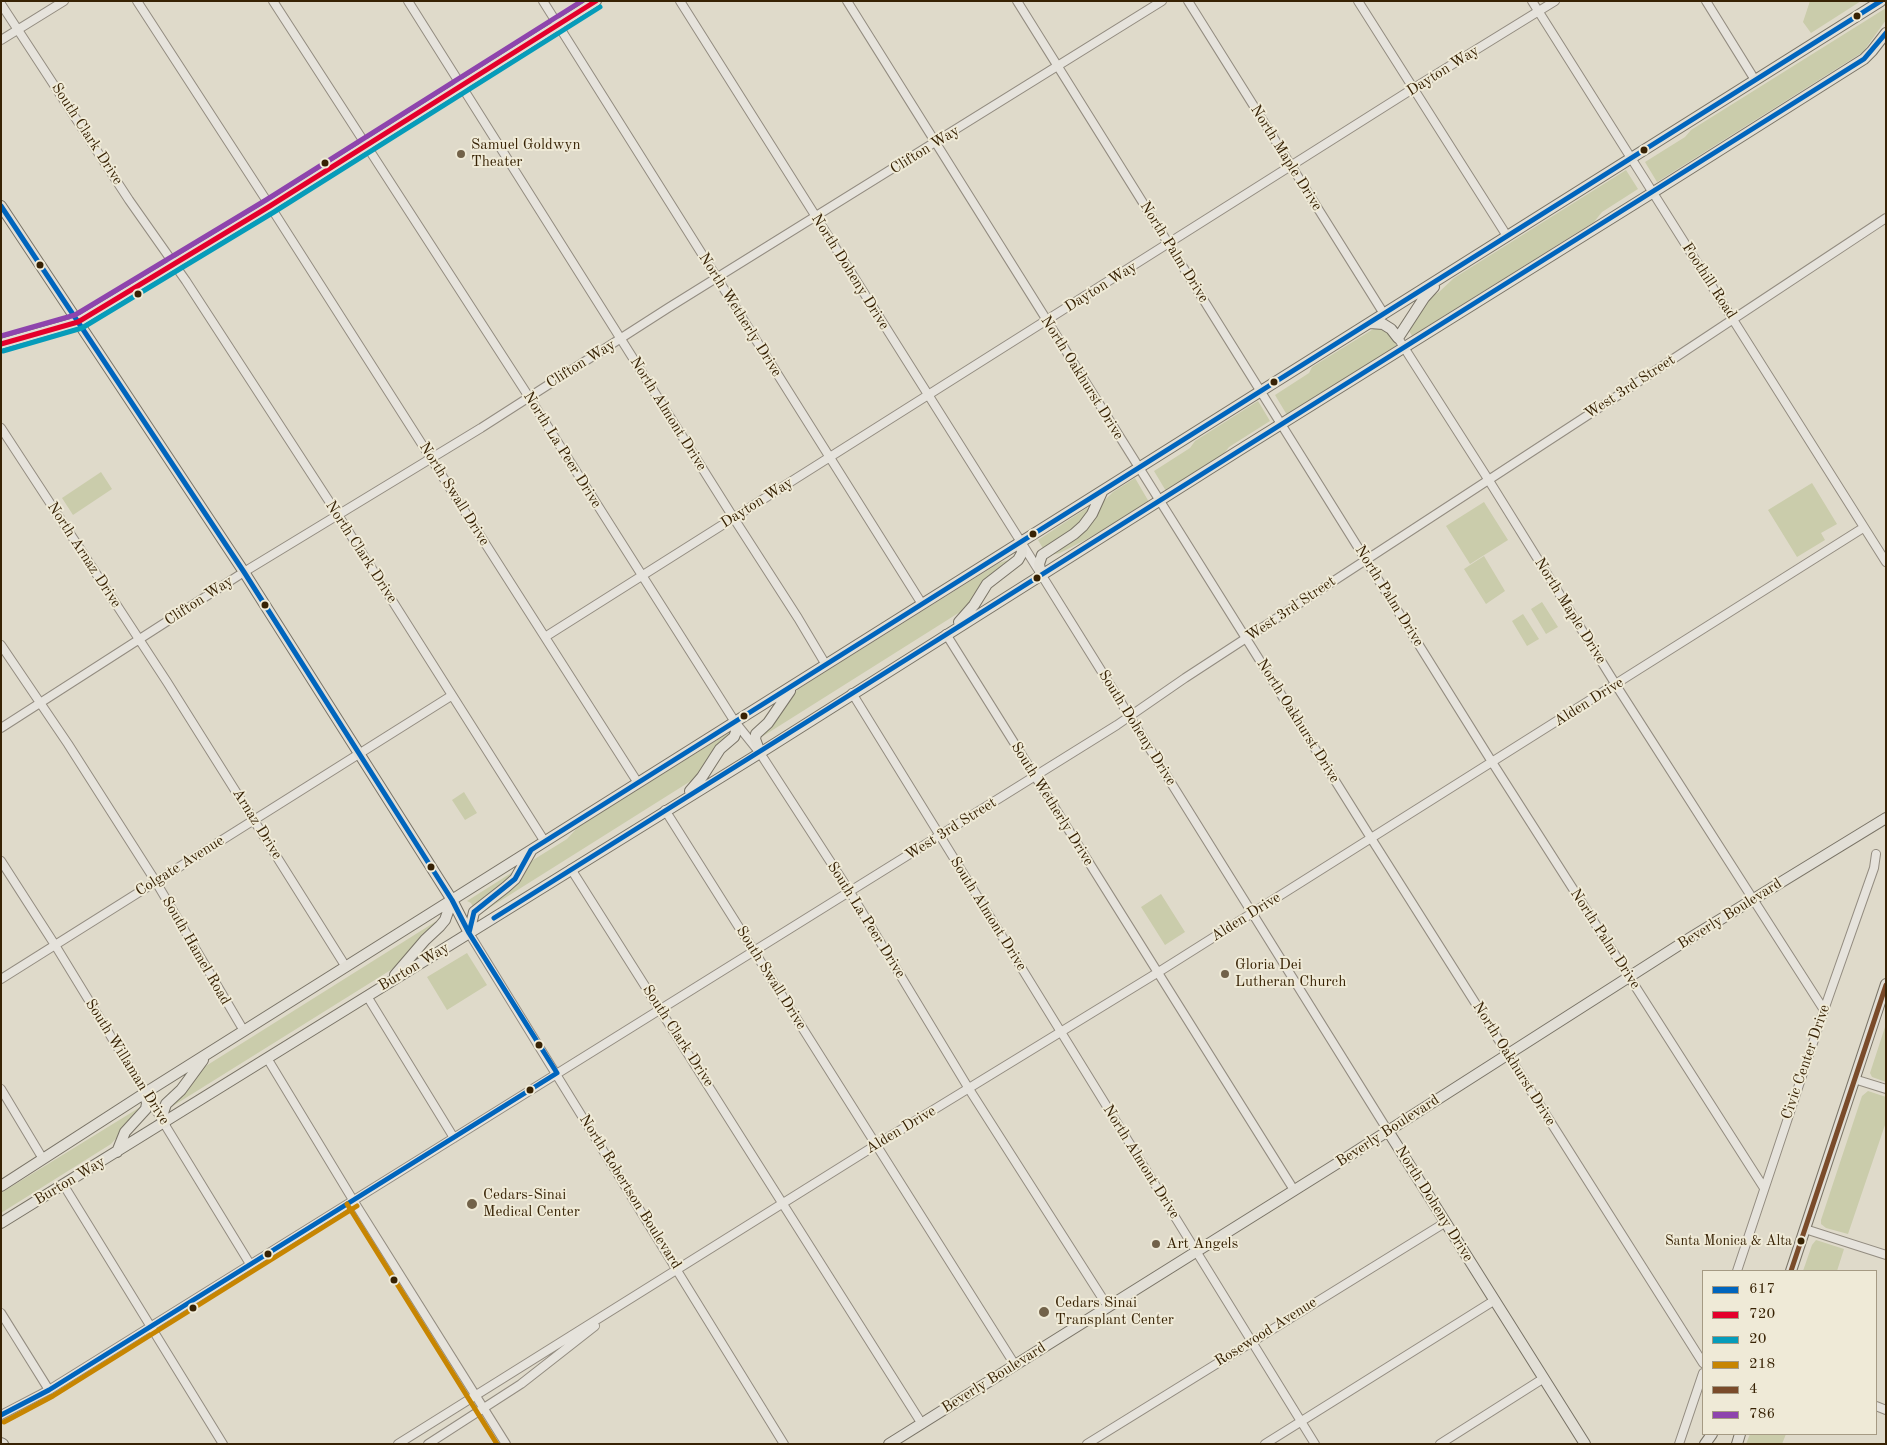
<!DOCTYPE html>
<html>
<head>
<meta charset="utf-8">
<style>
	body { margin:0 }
	#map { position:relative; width:1887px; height:1445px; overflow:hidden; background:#dfdaca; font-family:"Old Standard TT",serif }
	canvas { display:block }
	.frame { position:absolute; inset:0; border:2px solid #372204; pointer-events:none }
	.legend { position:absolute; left:1702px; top:1270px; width:175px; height:165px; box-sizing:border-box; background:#efead7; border:1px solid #a59a83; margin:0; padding:6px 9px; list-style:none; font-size:15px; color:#372204 }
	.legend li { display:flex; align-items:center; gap:10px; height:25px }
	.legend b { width:25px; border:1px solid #a59a83 }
</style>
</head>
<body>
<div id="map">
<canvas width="1887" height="1445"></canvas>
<div class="frame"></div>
<ul class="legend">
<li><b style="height:6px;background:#0065bd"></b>617</li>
<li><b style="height:6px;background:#e4002b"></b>720</li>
<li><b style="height:6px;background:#069cba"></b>20</li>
<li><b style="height:6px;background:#c78501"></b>218</li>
<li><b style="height:6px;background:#7a4b2a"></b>4</li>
<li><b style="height:6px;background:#8e44ad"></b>786</li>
</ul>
</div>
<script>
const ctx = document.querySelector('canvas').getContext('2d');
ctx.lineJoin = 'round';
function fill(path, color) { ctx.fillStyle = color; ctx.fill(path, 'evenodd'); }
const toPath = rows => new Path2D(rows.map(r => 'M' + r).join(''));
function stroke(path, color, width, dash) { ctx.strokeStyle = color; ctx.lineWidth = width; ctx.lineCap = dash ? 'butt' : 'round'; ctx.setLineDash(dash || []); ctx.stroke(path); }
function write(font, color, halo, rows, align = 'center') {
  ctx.font = font + ' "Old Standard TT",serif'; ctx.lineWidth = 4; ctx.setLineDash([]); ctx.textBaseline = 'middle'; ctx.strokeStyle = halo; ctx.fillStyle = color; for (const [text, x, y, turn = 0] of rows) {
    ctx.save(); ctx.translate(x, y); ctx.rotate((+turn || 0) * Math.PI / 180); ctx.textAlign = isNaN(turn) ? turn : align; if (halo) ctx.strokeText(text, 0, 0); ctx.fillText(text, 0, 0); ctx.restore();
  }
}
fill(toPath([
	[1810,1,1861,1,1811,33,1803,22],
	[1886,8,1886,20,1863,52,1657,182,1645,162,1685,137,1691,130],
	[1626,170,1638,189,1602,212,1594,222,1412,336,1408,329,1427,299,1439,292,1454,278],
	[1375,328,1382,329,1389,334,1397,346,1287,415,1275,395,1309,373,1312,367],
	[1258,401,1270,421,1229,447,1223,455,1166,491,1154,471,1190,448,1195,441],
	[101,472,112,489,73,515,62,498],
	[1135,478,1149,502,1091,537,1060,553,1047,556,1113,492],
	[1812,483,1837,524,1821,533,1825,540,1797,557,1768,510],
	[1484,502,1508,540,1470,564,1446,526],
	[1087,508,1090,510,1082,523,1044,550,1038,540],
	[1484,556,1505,591,1486,604,1464,569],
	[1011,559,968,607,760,738,759,735,798,689,999,563],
	[1542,602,1558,627,1546,634,1531,609],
	[1523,614,1539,639,1527,646,1512,621],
	[730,732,732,734,694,779,481,913,533,860,567,839,578,827],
	[464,792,477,813,465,820,452,800],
	[516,870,507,883,473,907,471,903,467,901],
	[1161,894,1185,932,1165,945,1141,907],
	[442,921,394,968,168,1109,201,1069,435,922],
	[467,953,487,985,447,1010,427,977],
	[1886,1024,1886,1082,1872,1077,1870,1073],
	[1868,1091,1886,1097,1886,1122,1848,1234,1826,1228,1821,1224,1821,1220,1862,1096],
	[142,1106,143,1109,111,1144,1,1213,1,1193],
	[1816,1240,1844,1249,1837,1271,1803,1271,1812,1245],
	[1750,1434,1786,1434,1782,1444,1746,1444]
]), '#caccab');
const minor = toPath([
	[137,1,270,206,638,783],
	[273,1,529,397,735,722,760,753,850,892,969,1089,1108,1307],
	[408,1,733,517,798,618,826,665],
	[543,1,922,604],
	[680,1,1021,542,1388,1131],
	[847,1,1376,846,1703,1363],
	[1017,1,1492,762,1764,1188],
	[1188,1,1384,314],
	[1358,1,1507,236],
	[1532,1,1886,562],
	[1706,1,1755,80],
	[1,4,129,200,186,281,338,515,545,842],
	[1,40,64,1],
	[1398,338,1488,479,1621,693,1824,1010],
	[1,428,167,682,346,967],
	[946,634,1294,1190],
	[545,637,1414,88,1555,1],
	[1,645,68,744,156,882,244,1031],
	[852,693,1315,1444],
	[1,728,244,572,481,428,668,308,1162,1],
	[665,810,1015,1365],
	[1,861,55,945,250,1264],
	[571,869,922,1424],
	[469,933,784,1444],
	[1,979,451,696],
	[367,996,454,1138],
	[267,1058,353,1200,506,1444],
	[1854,1079,1886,1089],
	[1,1089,43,1159],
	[63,1184,223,1444],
	[1805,1229,1886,1255],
	[1737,1271,1824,1010,1874,868,1876,854],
	[1,1313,49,1390],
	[1876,1406,1886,1410],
	[1,1415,49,1390,1117,725,1185,678,1608,402,1886,218],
	[398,1444,876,1145,1157,973,1863,528],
	[428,1444,521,1384,595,1326],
	[1087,1444,1446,1222],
	[1265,1444,1495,1300],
	[1440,1444,1544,1378],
	[1679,1444,1703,1373]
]);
const major = toPath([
	[1,206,244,572,452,900,469,933],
	[1370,323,1383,324,1391,329,1398,338,1424,298,1434,287],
	[1,344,78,322,270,206,596,1],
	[1041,575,1039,564,1042,555,1074,534,1083,526,1092,514,1102,492],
	[959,622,974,605,987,584,1018,560,1022,553,1021,542],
	[760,753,755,739,756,734,768,723,790,691],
	[690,791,702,777,720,749,734,737,736,732,735,722],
	[469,933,474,912,506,887,515,879,531,851],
	[395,975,425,940,440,926,445,920,452,900],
	[165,1123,163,1113,166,1104,181,1090,203,1060],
	[1388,1131,1585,1444],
	[117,1152,125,1132,146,1109,147,1103,145,1093],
	[1,1186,145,1093,1881,1],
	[1,1223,760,753,1238,451,1652,193,1864,59,1872,51,1886,33],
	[1791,1271,1886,984],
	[1,1443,3,1444],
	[889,1444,1341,1161,1690,938,1886,818],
	[1705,1444,1712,1434],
	[1737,1444,1740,1434]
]);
stroke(minor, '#938c80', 10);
stroke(major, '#797366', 12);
stroke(minor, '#e6e3dc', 8);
stroke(major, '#e2dfd6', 10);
stroke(toPath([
	[1,206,244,572,452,900,469,933,557,1073],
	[494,918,1864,59,1886,33],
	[469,933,474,912,515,879,531,850,1881,1],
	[1,1415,49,1390,557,1073]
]), '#0065bd', 5);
stroke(toPath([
	[1,344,78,322,270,206,596,1]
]), '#e4002b', 5);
stroke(toPath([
	[3,351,82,328,274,212,600,7]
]), '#069cba', 5);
stroke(toPath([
	[347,1204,497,1444],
	[4,1422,53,1396,357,1206]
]), '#c78501', 5);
stroke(toPath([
	[1791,1271,1886,985]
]), '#7a4b2a', 5);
stroke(toPath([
	[1,336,75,315,266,200,582,1]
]), '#8e44ad', 5);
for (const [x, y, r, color] of [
	[1857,16,4.5,"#372204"],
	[1644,150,4.5,"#372204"],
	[461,154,5,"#726249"],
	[325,163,4.5,"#372204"],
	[40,265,4.5,"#372204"],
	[138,294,4.5,"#372204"],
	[1274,382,4.5,"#372204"],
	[1033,534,4.5,"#372204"],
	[1037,578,4.5,"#372204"],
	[265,605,4.5,"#372204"],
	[744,716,4.5,"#372204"],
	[431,867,4.5,"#372204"],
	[1225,974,5,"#726249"],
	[539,1045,4.5,"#372204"],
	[530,1090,4.5,"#372204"],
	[472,1204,6,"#726249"],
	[1801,1241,4.5,"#372204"],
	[1156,1244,5,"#726249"],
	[268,1254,4.5,"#372204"],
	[394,1280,4.5,"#372204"],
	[193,1308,4.5,"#372204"],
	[1044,1312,6,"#726249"]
]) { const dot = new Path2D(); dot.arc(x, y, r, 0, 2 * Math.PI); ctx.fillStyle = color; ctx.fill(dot); stroke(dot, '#efead7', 2); }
write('14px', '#372204', '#efead7', [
	["Santa Monica & Alta",1792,1241]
], 'right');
write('15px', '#372204', '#efead7', [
	["Dayton Way",1443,71,-32],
	["South Clark Drive",87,134,57],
	["Clifton Way",925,150,-32],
	["North Maple Drive",1286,158,58],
	["North Palm Drive",1174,252,58],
	["North Doheny Drive",850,272,58],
	["Foothill Road",1709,281,57],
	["Dayton Way",1101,287,-32],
	["North Wetherly Drive",740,315,58],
	["Clifton Way",581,364,-32],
	["North Oakhurst Drive",1082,378,58],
	["West 3rd Street",1630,387,-33],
	["North Almont Drive",668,414,58],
	["North La Peer Drive",562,450,58],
	["North Swall Drive",454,494,58],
	["Dayton Way",757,503,-32],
	["North Clark Drive",361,552,57],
	["North Arnaz Drive",84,555,57],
	["North Palm Drive",1389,596,58],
	["Clifton Way",199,601,-33],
	["West 3rd Street",1291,609,-34],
	["North Maple Drive",1570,611,58],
	["Alden Drive",1589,702,-32],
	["North Oakhurst Drive",1298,721,58],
	["South Doheny Drive",1137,728,58],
	["South Wetherly Drive",1052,804,58],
	["Arnaz Drive",257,824,58],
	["West 3rd Street",951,829,-32],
	["Colgate Avenue",180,866,-32],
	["South Almont Drive",988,914,58],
	["Beverly Boulevard",1730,914,-32],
	["Alden Drive",1246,917,-32],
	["South La Peer Drive",866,920,58],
	["North Palm Drive",1605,939,57],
	["South Hamel Road",196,951,60],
	["Burton Way",414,967,-31],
	["South Swall Drive",771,978,58],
	["South Clark Drive",678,1036,57],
	["South Willaman Drive",127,1062,58],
	["Civic Center Drive",1806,1062,-71],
	["North Oakhurst Drive",1514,1064,58],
	["Alden Drive",901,1130,-31],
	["Beverly Boulevard",1388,1131,-33],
	["North Almont Drive",1141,1162,58],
	["Burton Way",70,1181,-31],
	["North Robertson Boulevard",630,1192,58],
	["North Doheny Drive",1434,1204,58],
	["Rosewood Avenue",1266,1332,-32],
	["Beverly Boulevard",994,1378,-32]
]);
write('15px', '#372204', '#efead7', [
	["Samuel Goldwyn",471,145],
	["Theater",471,162],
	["Gloria Dei",1235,965],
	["Lutheran Church",1235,982],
	["Cedars-Sinai",483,1195],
	["Medical Center",483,1212],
	["Art Angels",1166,1244],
	["Cedars Sinai",1055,1303],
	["Transplant Center",1055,1320]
], 'left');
</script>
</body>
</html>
